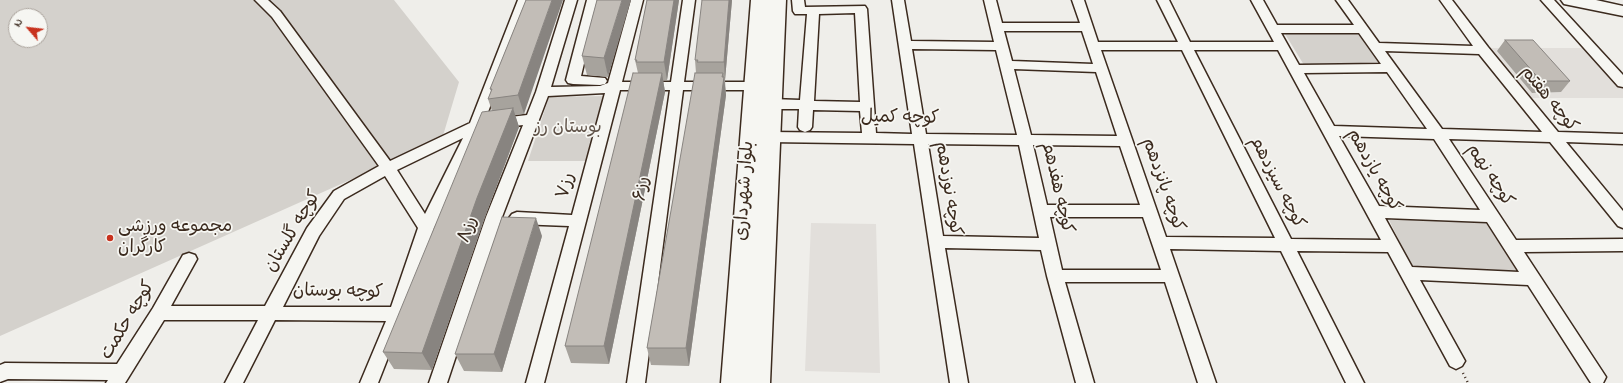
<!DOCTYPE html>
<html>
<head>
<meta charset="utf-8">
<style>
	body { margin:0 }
	#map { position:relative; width:1623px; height:383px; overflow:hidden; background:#efeeea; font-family:"Indie Flower",sans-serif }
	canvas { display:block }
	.north { position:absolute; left:8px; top:8px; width:40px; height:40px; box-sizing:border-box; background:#f6f6f2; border:1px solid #aba49d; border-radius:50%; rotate:298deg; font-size:11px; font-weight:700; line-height:16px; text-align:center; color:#3b2a1e }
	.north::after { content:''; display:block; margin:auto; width:14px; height:18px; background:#c8321e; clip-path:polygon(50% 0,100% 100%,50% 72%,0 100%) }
</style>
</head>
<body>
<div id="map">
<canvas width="1623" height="383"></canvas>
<div class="north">N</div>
</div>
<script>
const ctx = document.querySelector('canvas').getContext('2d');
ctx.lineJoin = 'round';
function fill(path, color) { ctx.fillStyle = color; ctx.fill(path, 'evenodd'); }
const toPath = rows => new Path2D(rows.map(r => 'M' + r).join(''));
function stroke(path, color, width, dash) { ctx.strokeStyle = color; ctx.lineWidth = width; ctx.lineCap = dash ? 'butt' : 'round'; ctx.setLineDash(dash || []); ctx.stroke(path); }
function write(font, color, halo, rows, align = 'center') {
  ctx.font = font + ' "Indie Flower","Playpen Sans Arabic",sans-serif'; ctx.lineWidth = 3.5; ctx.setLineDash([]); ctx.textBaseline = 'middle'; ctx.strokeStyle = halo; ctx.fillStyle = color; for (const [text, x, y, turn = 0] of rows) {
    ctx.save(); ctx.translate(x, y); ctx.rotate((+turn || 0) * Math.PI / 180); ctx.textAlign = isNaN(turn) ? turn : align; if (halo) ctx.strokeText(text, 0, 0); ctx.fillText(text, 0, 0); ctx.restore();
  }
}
fill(toPath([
	[1491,48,1589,48,1623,84,1623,98,1532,98],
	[811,223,876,224,880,373,805,371]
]), '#e2dfdb');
fill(toPath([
	[0,0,394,0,459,82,442,139,0,336],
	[16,16,40,16,40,40,16,40],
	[1285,34,1364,34,1385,65,1304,65],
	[607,96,588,161,528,161,549,97],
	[1389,220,1484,220,1517,271,1413,269]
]), '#d4d1cc');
const minor = toPath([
	[255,0,268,0,280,11,390,161,470,123,518,0,530,0,485,120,527,115,536,92,565,0,577,0,551,87,600,86,608,83,631,0,643,0,622,82,671,82,683,0,695,0,684,82,754,82,759,83,761,86,759,89,754,90,683,90,645,383,627,383,670,90,620,90,544,383,526,383,569,226,517,224,512,222,509,218,512,214,517,212,572,215,605,93,548,96,502,217,447,383,429,383,486,217,523,125,481,130,434,228,405,314,378,383,360,383,386,321,275,320,243,383,225,383,258,320,164,320,125,383,106,383,108,380,8,379,0,382,0,365,5,363,117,364,153,308,183,255,189,253,195,255,197,259,171,306,265,306,307,228,334,191,379,166,272,17,255,0],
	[463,138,425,214,397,170,463,138],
	[385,176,418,228,391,307,283,307,319,236,344,199,385,176],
	[587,0,599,0,581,76,605,78,607,81,605,84,600,85,573,84,568,83,566,80,587,0],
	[792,0,804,0,805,7,865,6,867,9,876,133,912,134,892,0,904,0,911,41,994,42,984,0,996,0,1002,23,1080,23,1072,0,1084,0,1098,42,1178,42,1157,0,1169,0,1190,42,1274,42,1251,0,1263,0,1277,25,1354,25,1336,0,1348,0,1379,43,1473,46,1440,0,1452,0,1488,47,1558,132,1623,134,1623,144,1566,142,1623,211,1623,228,1618,226,1550,142,1449,139,1516,240,1623,239,1623,251,1524,252,1606,377,1603,383,1591,383,1528,285,1420,280,1465,361,1462,366,1456,369,1450,366,1388,252,1297,251,1364,383,1346,383,1281,251,1170,249,1216,383,1198,383,1165,282,1065,282,1094,383,1076,383,1047,276,1041,250,945,248,968,383,950,383,914,144,769,142,764,140,762,137,764,134,769,132,862,133,860,111,813,110,812,127,810,130,805,132,800,130,798,127,799,109,771,109,766,107,764,104,766,101,771,99,800,100,807,14,795,14,793,11,792,0],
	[855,13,860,102,814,101,819,14,855,13],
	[1004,31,1082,31,1093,64,1012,61,1004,31],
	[1281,33,1359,33,1381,64,1299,65,1281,33],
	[912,49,996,50,1017,135,926,134,912,49],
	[1101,50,1182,50,1275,238,1166,237,1101,50],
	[1194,50,1278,50,1381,240,1291,239,1194,50],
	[1385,51,1479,54,1542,132,1442,129,1385,51],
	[1014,69,1096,72,1117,136,1031,135,1014,69],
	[1387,72,1427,129,1334,126,1304,73,1387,72],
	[1339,136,1434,139,1480,210,1379,206,1339,136],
	[928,144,1019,145,1039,238,943,236,928,144],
	[1033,145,1120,146,1140,205,1047,205,1033,145],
	[1050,217,1143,217,1161,270,1062,270,1050,217],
	[1385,218,1487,222,1519,272,1412,267,1385,218],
	[1541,0,1554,0,1623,75,1623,87,1618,86,1541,0]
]);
const secondary = toPath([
	[751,0,786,0,770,383,721,383,751,0],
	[1561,0,1596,0,1623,6,1623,16,1564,4,1561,0]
]);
stroke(minor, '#3b2a1e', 3);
stroke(secondary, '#3b2a1e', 3);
stroke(toPath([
	[1463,373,1468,383]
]), '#3b2a1e', 2.5, [1, 3.5]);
fill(minor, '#f6f6f2');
fill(secondary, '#f6f6f2');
fill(toPath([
	[526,0,524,114,515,115,519,127,485,217,432,370,394,369,383,352,492,111,488,99,491,91,490,89],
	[597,0,608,77,587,75,582,56],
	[647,0,679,0,667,80,663,80,665,92,609,364,571,363,565,346,638,73,635,60],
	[732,0,725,80,726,95,689,366,651,365,647,348,696,73,695,60],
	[1505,40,1570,81,1561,92,1532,93,1497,51],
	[542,236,502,372,464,371,455,354]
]), '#a7a39d');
fill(toPath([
	[552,0,563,0,524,114,518,95],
	[622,0,631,0,608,77,604,58],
	[674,0,679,0,667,80,664,62],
	[729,0,732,0,725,80,724,62],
	[662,73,665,92,609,364,604,346],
	[723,73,724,82,724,77,726,95,689,366,686,348],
	[513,108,519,127,485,217,432,370,422,353,477,198],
	[536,218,542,236,502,372,494,354]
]), '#888480');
const building = toPath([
	[526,0,552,0,518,95,488,99,492,89,490,89,526,0],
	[597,0,622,0,604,58,582,56,597,0],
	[647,0,674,0,664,62,636,62,637,60,635,60,647,0],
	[702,0,729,0,724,62,697,62,698,60,695,60,702,0],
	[1505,40,1533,40,1570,81,1541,81,1505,40],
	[633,73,662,73,604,346,565,346,633,73],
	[695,73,723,73,722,77,724,77,686,348,647,348,695,73],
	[513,108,477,198,422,353,383,352,482,112,513,108],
	[502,217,536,218,494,354,455,354,502,217]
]);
fill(building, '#c2bdb7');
stroke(building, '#888480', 1);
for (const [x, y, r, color] of [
	[110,238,4,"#c8321e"]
]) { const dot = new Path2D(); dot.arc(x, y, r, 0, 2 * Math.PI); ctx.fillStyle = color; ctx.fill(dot); stroke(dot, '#f6f6f2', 1.5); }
write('18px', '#3b2a1e', '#f6f6f2', [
	["کوچه هفتم",1548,100,51],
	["کوچه کمیل",900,119,1],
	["کوچه یازدهم",1373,171,61],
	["کوچه نهم",1489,176,57],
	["کوچه سیزدهم",1276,183,63],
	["کوچه پانزدهم",1162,185,71],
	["رز۷",567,186,-75],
	["کوچه هفدهم",1056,188,77],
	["رز۶",643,189,-82],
	["کوچه نوزدهم",947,189,81],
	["بلوار شهرداری",746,191,-86],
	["رز۸",469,230,-71],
	["کوچه گلستان",294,232,-59],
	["کوچه بوستان",338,293,1],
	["کوچه حکمت",129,321,-59]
]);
write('18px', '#61544a', '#f6f6f2', [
	["بوستان رز",568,129]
]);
write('18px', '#3b2a1e', '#f6f6f2', [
	["مجموعه ورزشی",118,228],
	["کارگران",118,249]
], 'left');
</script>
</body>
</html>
